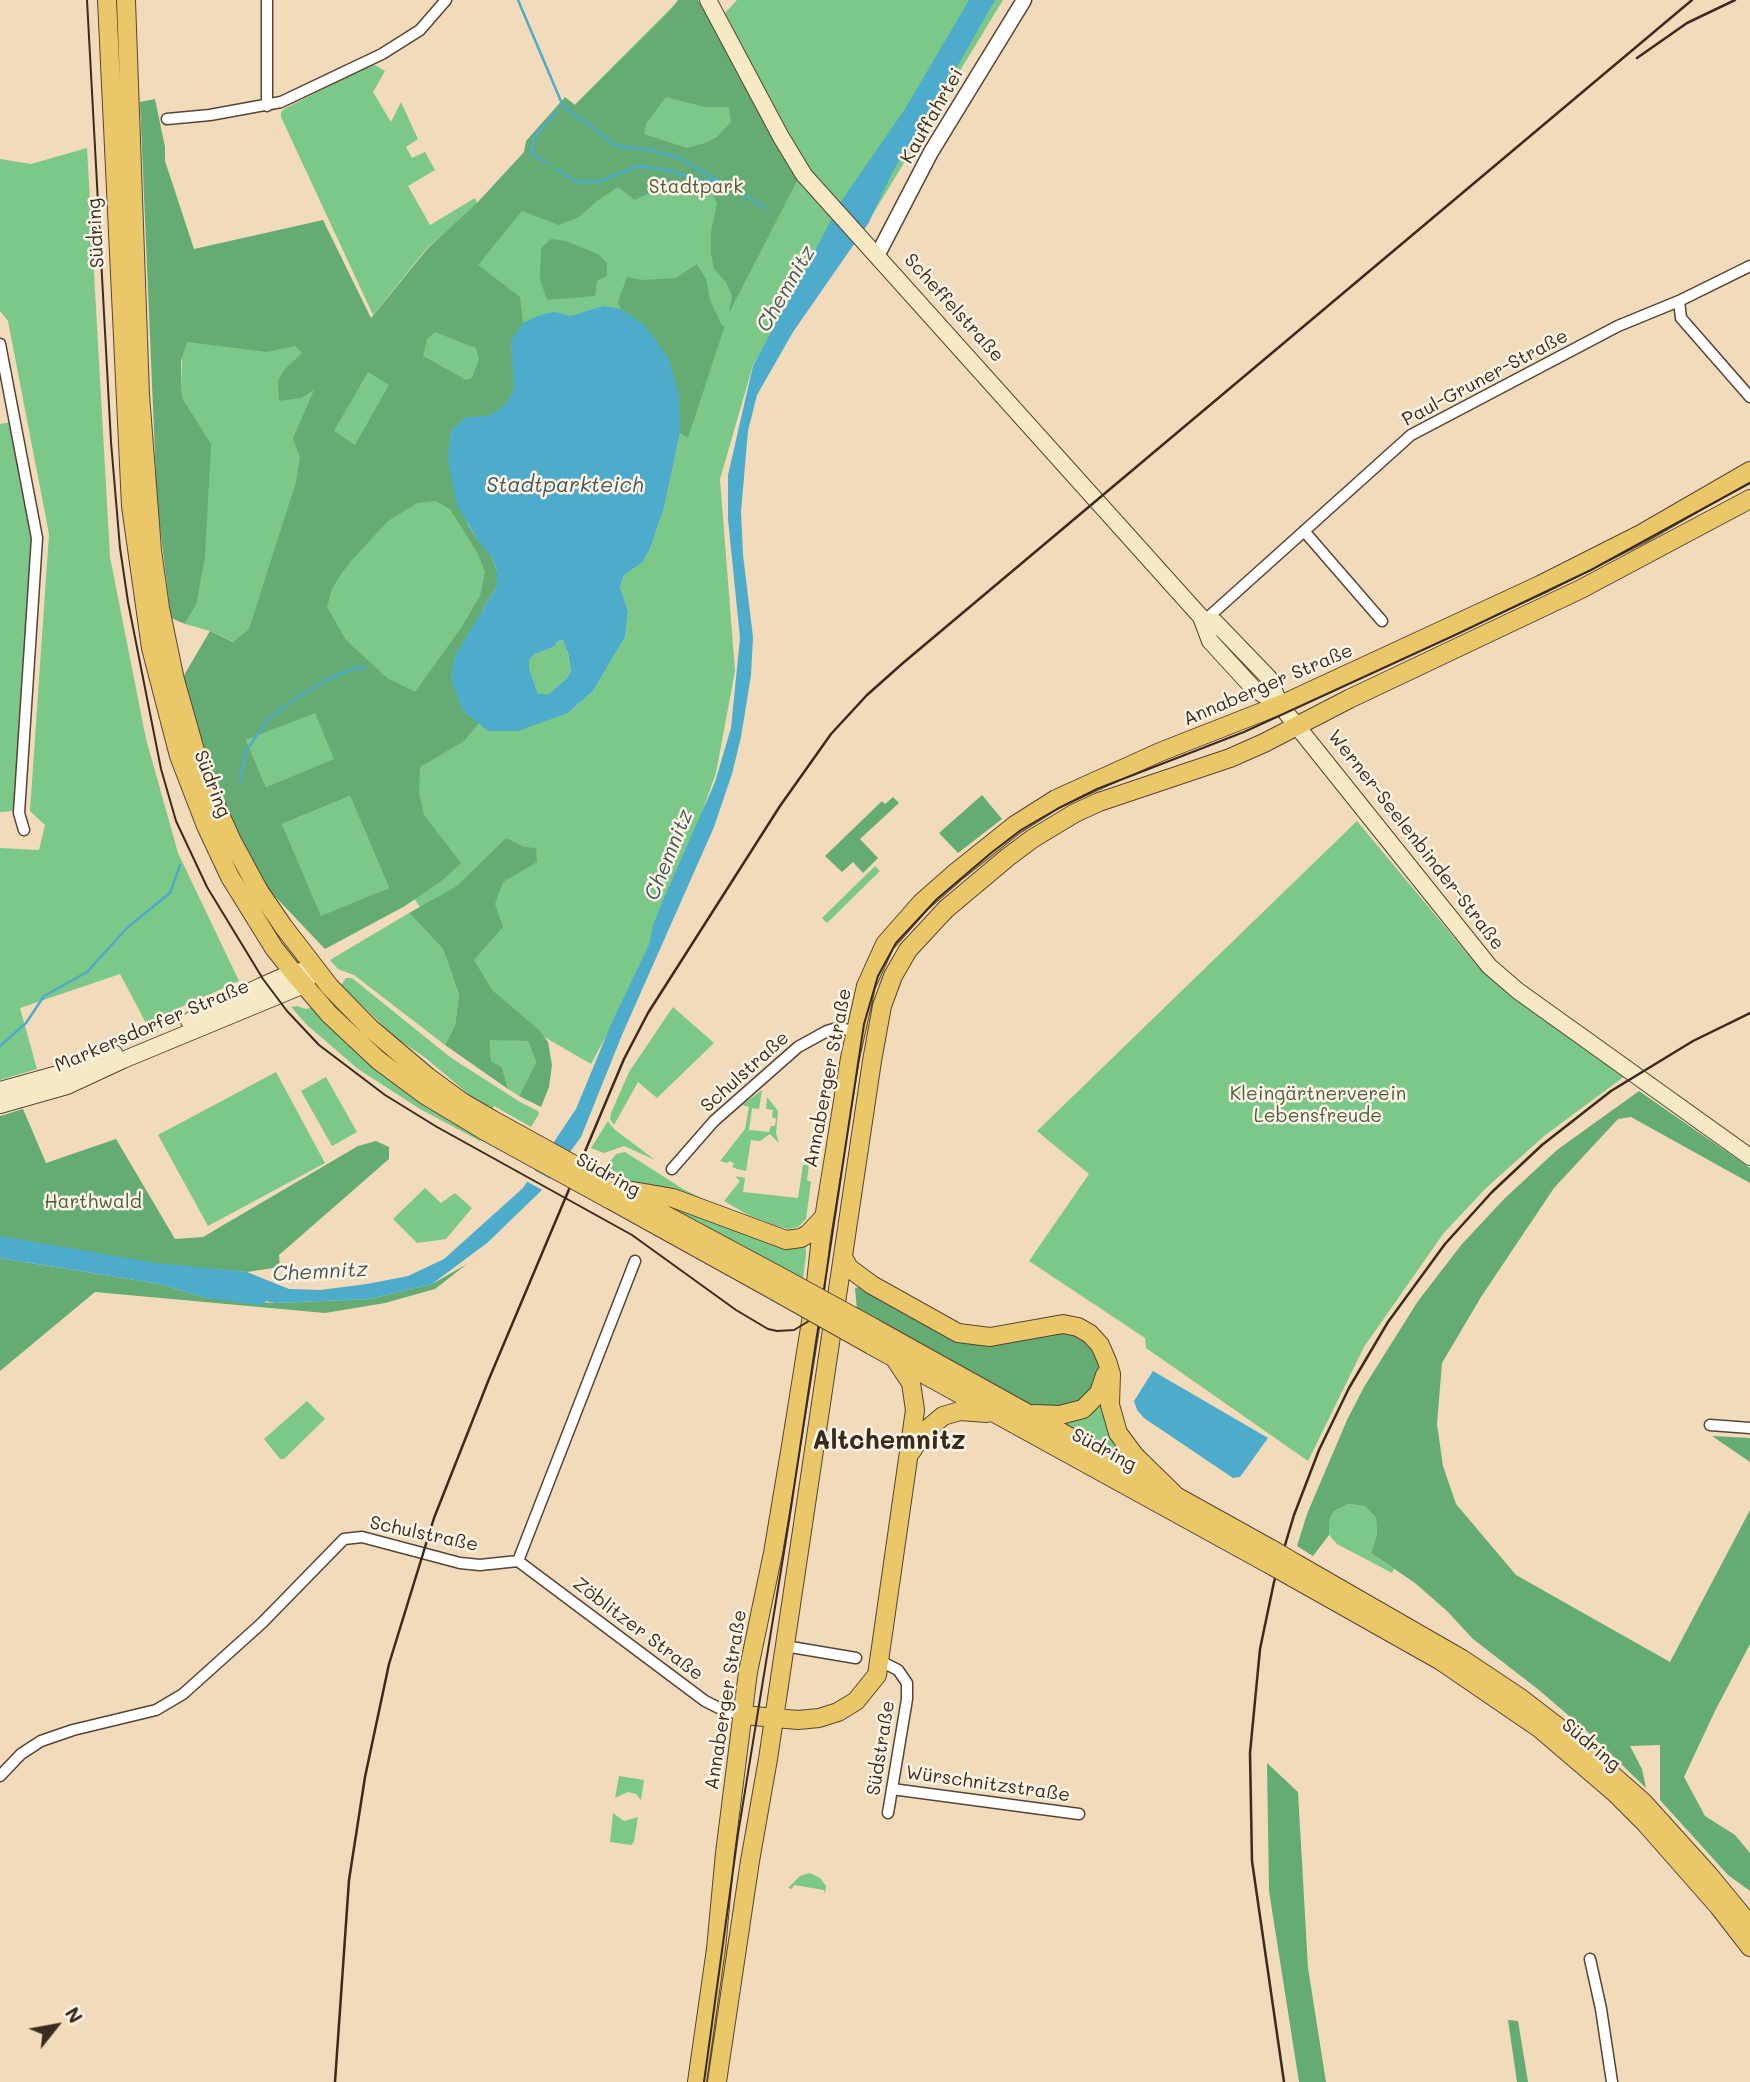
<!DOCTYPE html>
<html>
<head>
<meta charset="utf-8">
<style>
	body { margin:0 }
	#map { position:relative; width:1750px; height:2082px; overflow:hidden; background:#f2dbbb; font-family:Mali,sans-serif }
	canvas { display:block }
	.north { position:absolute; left:21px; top:1991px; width:70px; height:70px; -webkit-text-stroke:5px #fcf5e5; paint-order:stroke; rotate:59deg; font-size:19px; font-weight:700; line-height:28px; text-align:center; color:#3b2a1e }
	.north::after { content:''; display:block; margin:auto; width:24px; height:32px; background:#3b2a1e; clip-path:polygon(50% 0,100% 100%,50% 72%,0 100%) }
</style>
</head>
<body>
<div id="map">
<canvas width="1750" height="2082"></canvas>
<div class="north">N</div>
</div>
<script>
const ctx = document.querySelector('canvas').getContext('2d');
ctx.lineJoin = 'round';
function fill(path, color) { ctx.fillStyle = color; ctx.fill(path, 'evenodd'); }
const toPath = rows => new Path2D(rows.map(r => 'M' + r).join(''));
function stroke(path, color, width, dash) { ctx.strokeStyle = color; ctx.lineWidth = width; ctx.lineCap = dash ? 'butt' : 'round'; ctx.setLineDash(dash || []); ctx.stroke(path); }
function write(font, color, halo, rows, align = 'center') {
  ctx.font = font + ' Mali,sans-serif'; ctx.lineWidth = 5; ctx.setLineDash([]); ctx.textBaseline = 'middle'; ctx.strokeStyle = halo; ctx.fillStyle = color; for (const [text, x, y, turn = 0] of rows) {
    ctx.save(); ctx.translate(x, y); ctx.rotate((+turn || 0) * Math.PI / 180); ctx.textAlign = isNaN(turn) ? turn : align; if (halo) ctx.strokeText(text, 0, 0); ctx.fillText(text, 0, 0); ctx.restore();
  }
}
fill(toPath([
	[679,0,713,26,737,0,1003,0,865,227,840,226,753,365,720,479,735,671,716,773,653,948,591,1064,534,1031,475,985,410,893,321,704,234,642,210,631,185,624,196,605,182,399,182,331,369,321,457,222,427,248,373,315,281,117,281,112,284,109,366,67,375,65,385,71,373,92,391,122,401,102,418,139,406,147,412,158,425,152,435,170,408,186,430,225,475,198,477,203],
	[603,306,680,433,664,508,650,549,642,563,624,575,620,587,628,611,625,637,593,691,568,713,487,730,463,711,492,557,570,316],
	[87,148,110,557,146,739,178,853,239,981,146,1023,120,974,20,1008,37,1069,0,1080,0,848,39,850,45,825,30,811,49,534,8,321,0,311,0,159,31,164],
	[12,422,33,541,14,811,0,812,0,424],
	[563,640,566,644,571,671,567,678,549,694,538,694,529,668,529,660,535,654,554,647,558,641],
	[315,712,335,759,266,787,246,740],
	[350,796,389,888,321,917,282,824],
	[1357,821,1475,963,1625,1076,1544,1136,1485,1189,1443,1234,1364,1347,1308,1461,1146,1348,1145,1338,1029,1261,1089,1174,1037,1131],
	[875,866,880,871,827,923,822,918],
	[409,913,443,949,459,996,455,1025,445,1045,354,975,338,969,330,960],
	[346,978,352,978,450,1057,520,1102,538,1111,539,1114,531,1127,494,1106,492,1109,467,1093,427,1059,395,1037,341,985],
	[297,1006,306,1009,316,1007,483,1135,480,1141,420,1109,358,1069,306,1024,291,1007],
	[673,1007,714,1043,657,1098,638,1082,614,1125,610,1119,611,1113,629,1072],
	[490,1039,528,1041,536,1062,519,1096,508,1089,502,1067,491,1061],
	[276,1072,325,1163,208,1226,158,1135],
	[326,1077,357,1132,332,1146,301,1091],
	[762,1090,759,1109,752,1108,749,1130,769,1132,771,1126,775,1126,776,1119,772,1117,773,1110,766,1109,767,1097,778,1111,776,1133,779,1143,770,1134,760,1141,751,1140,746,1171,737,1169,732,1167,734,1164,730,1161,727,1163,720,1161,745,1129,749,1107,742,1105],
	[608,1121,614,1129,655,1160,624,1146,604,1153,591,1148],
	[625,1152,683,1189,735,1215,626,1182,628,1179,606,1167,616,1154],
	[803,1165,809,1165,807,1180,811,1182,806,1219,798,1227,788,1229,777,1226,748,1215,724,1201,740,1181,735,1176,745,1178,743,1192,798,1198],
	[425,1188,441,1203,455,1193,472,1208,446,1239,417,1243,393,1219],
	[670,1206,805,1240,806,1253,803,1280,669,1208],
	[1099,1393,1113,1420,1174,1494,1029,1413],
	[307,1401,325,1419,284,1459,280,1459,264,1439],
	[1348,1504,1365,1506,1376,1518,1377,1534,1371,1553,1394,1569,1392,1573,1337,1544,1329,1535,1329,1521,1334,1511],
	[619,1776,644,1780,641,1800,636,1794,628,1792,615,1798],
	[613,1813,624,1821,638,1817,634,1842,631,1845,610,1842],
	[810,1873,820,1878,826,1886,825,1894,824,1890,794,1885,792,1889,788,1888,800,1876]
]), '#7bc888');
fill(toPath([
	[678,0,698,0,801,173,729,313,732,296,726,282,714,269,711,253,711,232,717,203,713,195,702,186,687,183,668,184,635,200,618,187,597,201,579,217,559,225,522,211,478,265,520,297,523,323,511,340,514,389,505,406,489,416,466,417,451,431,448,460,468,526,480,543,492,557,497,571,497,586,455,656,451,679,463,711,479,723,464,741,420,767,419,793,424,815,461,863,444,879,405,906,325,949,265,886,237,838,200,748,183,677,210,631,233,642,249,629,296,482,300,457,293,438,314,390,301,398,279,401,278,381,284,370,302,353,295,346,267,352,187,342,181,361,182,398,211,444,205,557,196,605,185,624,171,618,157,502,140,102,155,99,165,147,165,161,194,249,323,220,371,318,428,248,477,203,524,152,526,141,565,97,575,105,670,11],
	[666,97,705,107,726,107,729,108,731,122,717,137,705,143,687,148,644,134,646,124],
	[435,332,476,348,479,359,472,378,466,380,423,356,427,339],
	[368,372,389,385,355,445,334,431],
	[436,501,450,509,478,554,485,572,480,596,461,628,415,692,387,678,346,640,327,607,332,589,339,577,351,561,388,521,417,503],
	[315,713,334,759,266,787,246,740],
	[350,796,389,888,321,916,282,824],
	[551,239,566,241,598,254,607,263,607,276,597,281,595,296,547,300,540,279,541,248],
	[697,264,706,279,710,300,722,326,725,325,688,438,680,433,679,396,644,325,621,309,618,302,627,277,641,280,676,278],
	[982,795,1002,819,958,853,939,833],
	[893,797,899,803,860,839,878,858,863,873,853,862,842,872,825,856,882,801,885,804],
	[506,838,524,847,536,848,537,862,503,882,495,904,503,927,474,960,492,990,539,1030,548,1042,552,1065,549,1087,541,1107,519,1096,536,1062,528,1041,490,1040,491,1061,502,1067,508,1089,445,1045,455,1025,459,995,443,949,409,913,457,886],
	[1639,1091,1750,1168,1750,1183,1631,1117,1618,1119,1554,1188,1481,1297,1442,1363,1437,1424,1443,1466,1456,1504,1516,1575,1670,1662,1750,1510,1750,1644,1715,1711,1684,1777,1705,1816,1735,1835,1750,1853,1750,1891,1728,1875,1660,1800,1660,1745,1630,1746,1642,1769,1646,1788,1590,1734,1539,1690,1473,1639,1447,1611,1415,1583,1371,1553,1377,1534,1376,1518,1365,1506,1348,1504,1334,1511,1329,1521,1329,1535,1313,1556,1297,1546,1307,1514,1347,1420,1364,1387,1418,1301,1462,1244,1505,1198,1557,1150],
	[23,1109,46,1163,116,1139,175,1239,203,1237,358,1146,376,1141,389,1147,389,1159,279,1255,280,1267,247,1272,156,1264,0,1237,0,1116],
	[0,1258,160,1284,206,1298,275,1303,369,1299,432,1284,467,1264,435,1289,385,1303,325,1313,95,1292,0,1371],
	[863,1286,958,1333,1063,1324,1105,1353,1095,1399,1029,1413,857,1311,855,1288],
	[1712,1436,1750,1438,1750,1462],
	[1267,1763,1298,1792,1308,1968,1326,2082,1299,2082,1269,1891],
	[1508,2020,1518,2021,1528,2082,1517,2082]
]), '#64ac74');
fill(toPath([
	[969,0,995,0,953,74,893,171,868,224,793,332,757,395,748,431,741,512,743,555,753,637,751,675,741,737,732,774,714,827,622,1035,581,1137,542,1190,487,1243,432,1284,369,1299,275,1303,266,1301,261,1305,206,1298,160,1284,0,1258,0,1236,156,1263,247,1272,289,1289,320,1290,367,1284,408,1276,444,1259,523,1188,576,1109,612,1022,649,945,653,925,662,903,715,782,731,728,740,638,728,519,728,475,753,366,842,200,905,109],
	[603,306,621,309,644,325,669,359,679,396,680,433,664,508,650,549,642,563,624,575,620,587,628,611,625,637,593,691,568,713,518,731,488,731,463,711,451,679,455,656,497,586,497,571,492,557,480,543,457,505,448,460,451,431,466,417,489,416,505,405,514,389,511,340,523,323,540,315,555,312,570,316],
	[563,640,568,653,571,671,567,678,549,694,538,694,529,668,529,660,535,654,554,647,558,641],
	[1153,1371,1268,1438,1240,1477,1233,1478,1144,1418,1137,1410,1134,1401]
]), '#4dabcb');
fill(toPath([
	[532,1169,554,1181,546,1192,524,1180]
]), '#f2dbbb');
stroke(toPath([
	[518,0,563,106,617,146,650,150,679,158,766,208],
	[548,164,530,151,533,146,533,138,557,112],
	[556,169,575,181,579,182,598,182,638,166,666,170,703,181,718,180],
	[240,781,246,751,269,718,296,698,330,678,356,668,365,668],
	[0,1046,26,1023,44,996,87,972,128,927,170,893,180,865]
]), '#4dabcb', 2.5);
const minor = toPath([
	[267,0,267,106],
	[167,119,210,115,281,102,382,54,420,30,446,0],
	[1679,301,1681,318,1750,397],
	[0,344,37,538,19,813,24,830],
	[1304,531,1382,621],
	[1204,621,1411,435,1618,326,1679,301,1750,266],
	[672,1169,714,1121,798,1047,827,1031,837,1028,856,1031],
	[1710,1425,1750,1428],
	[518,1561,635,1261],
	[518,1561,705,1701,723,1710,743,1715],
	[785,1646,856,1658],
	[880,1661,898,1670,907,1683,907,1699,888,1813],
	[0,1776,21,1754,41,1741,73,1730,156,1710,183,1694,262,1623,344,1539,362,1537,460,1563,480,1565,518,1561],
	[892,1789,1079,1814],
	[1590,1959,1601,2009,1612,2082]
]);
const tertiary = toPath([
	[878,254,931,152,1024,0]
]);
const secondary = toPath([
	[708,0,781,137,804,175,1201,617,1210,641,1254,689,1280,705],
	[1204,621,1215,622,1269,678,1280,705,1489,966,1518,991,1750,1157],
	[189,1021,261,986,293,972,303,971],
	[0,1090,65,1072,114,1053],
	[0,1105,67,1086,123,1060,304,985,309,977]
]);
const primary = toPath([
	[107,0,131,506,151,648,179,756,206,826,230,877,274,948,293,972,329,1014,378,1060,425,1095,485,1131],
	[126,0,140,395,152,550,160,608,175,680,202,775,232,841,259,891,283,926,330,987,370,1028,428,1077,462,1102,491,1119],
	[616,1188,673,1198,786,1240,801,1238,808,1234,824,1217],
	[628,1195,779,1276],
	[609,1199,775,1291],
	[843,1257,849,1268,872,1285,958,1333,990,1337,1063,1324,1078,1327,1090,1334,1100,1345,1107,1361,1111,1374,1110,1405,1118,1433,1135,1456,1174,1494],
	[874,1328,1273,1550],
	[871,1345,1269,1564],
	[1035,1414,1060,1415,1083,1409,1099,1393,1105,1375],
	[911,1452,924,1432,943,1416,960,1411,987,1413],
	[1295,1563,1462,1659,1519,1697,1558,1727,1643,1802,1709,1875,1750,1925],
	[1292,1577,1441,1661,1539,1728,1615,1793,1646,1824,1719,1907,1750,1947],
	[743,1715,798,1720,819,1718,838,1712,856,1701,877,1675,915,1410,911,1383,895,1359],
	[697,2082,716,1949,725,1853,748,1672,773,1553,791,1446,813,1309,821,1237,850,1058,866,986,885,944,921,903,955,873,1015,825,1056,799,1160,752,1285,703,1540,585,1641,534,1750,471],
	[717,2082,750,1861,768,1759,872,1061,882,1006,893,976,908,950,946,909,1008,857,1032,839,1075,813,1099,802,1230,758,1264,743,1349,699,1581,589,1750,499]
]);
stroke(minor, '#564536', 13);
stroke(tertiary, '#564536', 17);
stroke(secondary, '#564536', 18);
stroke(primary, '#564536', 20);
stroke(minor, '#fff', 10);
stroke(tertiary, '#fff', 14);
stroke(secondary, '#f7e9c3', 16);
stroke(primary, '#eac769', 18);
stroke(toPath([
	[87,0,111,442,120,548,128,602,161,769,176,821,207,887,263,979,287,1011,319,1045,385,1095,437,1127,632,1235,736,1310,768,1329,777,1331,794,1330,809,1321,821,1309],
	[704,2082,738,1834,789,1521,864,1024,878,976,896,943,937,899,991,853,1021,830,1057,809,1097,789,1244,732,1453,636,1591,570,1750,483]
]), '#3b2a1e', 2);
stroke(toPath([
	[1637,58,1687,23,1735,0],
	[335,2082,349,1880,365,1777,389,1664,434,1518,489,1379,624,1059,648,1013,780,806,831,734,867,695,903,663,1692,0],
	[1284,2082,1252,1861,1250,1753,1260,1649,1274,1582,1294,1515,1319,1450,1349,1388,1388,1322,1445,1244,1492,1192,1542,1145,1611,1091,1693,1041,1750,1013]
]), '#3b2a1e', 2.5);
const primaryBridge = toPath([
	[491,1119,616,1188],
	[485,1131,609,1199],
	[779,1276,874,1328],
	[775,1291,871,1345],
	[1273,1550,1295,1563],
	[1269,1564,1292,1577]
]);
stroke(primaryBridge, '#564536', 20, []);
stroke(primaryBridge, '#eac769', 18);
write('19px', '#3b2a1e', '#fcf5e5', [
	["Kauffahrtei",932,116,-60],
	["Südring",96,233,-93],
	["Scheffelstraße",954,308,48],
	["Paul-Gruner-Straße",1485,378,-28],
	["Annaberger Straße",1268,685,-23],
	["Südring",212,784,69],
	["Werner-Seelenbinder-Straße",1416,840,52],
	["Markersdorfer Straße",152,1026,-23],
	["Schulstraße",745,1072,-42],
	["Annaberger Straße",828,1078,-79],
	["Südring",608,1175,29],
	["Südring",1104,1450,28],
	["Schulstraße",424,1534,12],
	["Zöblitzer Straße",638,1629,37],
	["Annaberger Straße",726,1700,-81],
	["Südring",1591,1745,40],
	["Südstraße",881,1748,-81],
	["Würschnitzstraße",988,1784,8]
]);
write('19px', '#4e593e', '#fcf5e5', [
	["Stadtpark",696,187],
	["Kleingärtnerverein",1318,1094],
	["Lebensfreude",1318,1116],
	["Harthwald",93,1202]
]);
write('italic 21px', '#41575b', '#fcf5e5', [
	["Chemnitz",786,289,-60],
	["Stadtparkteich",565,486],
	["Chemnitz",669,855,-68],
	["Chemnitz",320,1272,-3]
]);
write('bold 26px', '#3b2a1e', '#fcf5e5', [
	["Altchemnitz",889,1441]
]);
</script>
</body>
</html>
